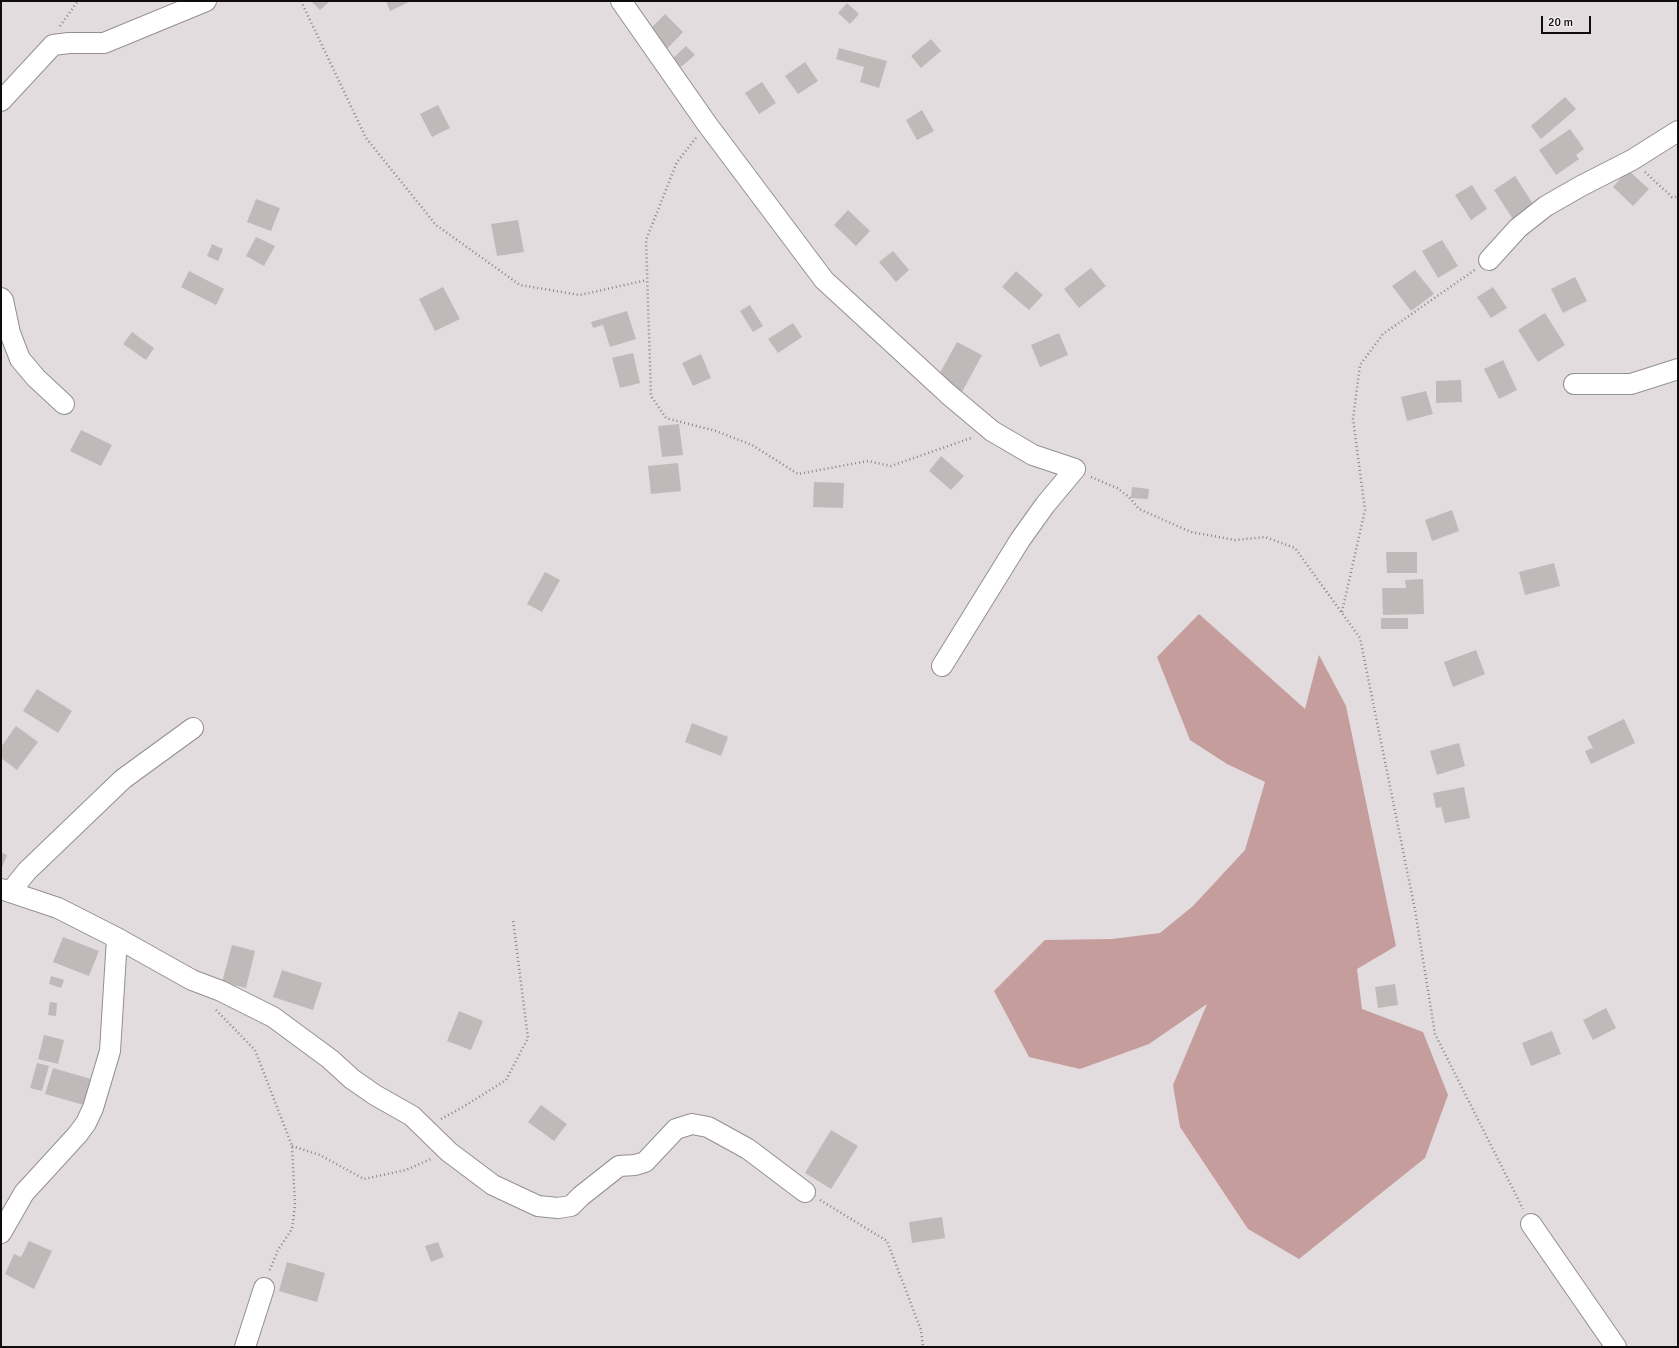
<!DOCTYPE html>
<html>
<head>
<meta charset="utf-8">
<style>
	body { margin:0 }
	#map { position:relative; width:1679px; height:1348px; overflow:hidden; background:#e2dcdf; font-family:Signika,sans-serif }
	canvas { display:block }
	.frame { position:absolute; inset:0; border:2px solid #0e0c0d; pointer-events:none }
	.scale { position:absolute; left:1541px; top:16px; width:50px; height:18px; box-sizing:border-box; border:2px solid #0e0c0d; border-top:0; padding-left:5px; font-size:12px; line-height:14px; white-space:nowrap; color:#0e0c0d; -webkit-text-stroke:3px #efeaec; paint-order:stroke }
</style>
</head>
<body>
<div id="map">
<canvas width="1679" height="1348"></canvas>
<div class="frame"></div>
<div class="scale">20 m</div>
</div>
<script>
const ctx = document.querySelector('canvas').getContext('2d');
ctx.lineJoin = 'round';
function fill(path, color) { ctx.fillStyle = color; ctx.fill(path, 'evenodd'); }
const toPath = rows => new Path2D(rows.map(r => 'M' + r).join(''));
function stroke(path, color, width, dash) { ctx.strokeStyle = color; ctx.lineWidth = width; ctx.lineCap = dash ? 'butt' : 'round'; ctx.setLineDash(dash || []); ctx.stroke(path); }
fill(toPath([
	[1199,614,1305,709,1319,655,1346,706,1396,946,1357,969,1362,1009,1423,1032,1448,1095,1425,1158,1299,1259,1248,1229,1180,1127,1173,1085,1207,1004,1149,1044,1080,1069,1029,1057,994,991,1045,940,1112,939,1160,933,1193,906,1245,850,1265,782,1227,764,1190,740,1157,657]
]), '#c49d9c');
fill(toPath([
	[311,1,330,1,320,10],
	[386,1,411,1,390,11],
	[847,3,859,14,850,24,838,13],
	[665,14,683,32,666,50,647,32],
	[931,39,941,51,921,68,911,56],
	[686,46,695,55,681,67,673,58],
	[839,48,887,61,879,88,860,82,864,67,836,59],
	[805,62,818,81,798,94,785,76],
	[762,82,776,103,759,114,745,93],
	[1565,97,1576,109,1541,139,1531,126],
	[438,105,450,128,432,137,420,114],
	[922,110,934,131,917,140,906,120],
	[1570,129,1584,149,1576,155,1579,159,1556,175,1539,150],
	[1628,170,1649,189,1633,206,1613,187],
	[1515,176,1535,207,1514,221,1494,190],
	[1472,185,1487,209,1471,220,1455,195],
	[256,199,280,208,271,231,247,222],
	[848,210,870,231,856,246,834,225],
	[518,220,524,252,497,256,491,224],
	[256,237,275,246,264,266,246,256],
	[1442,240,1458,266,1438,278,1422,251],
	[212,244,223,249,218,261,207,256],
	[893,251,909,270,896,282,879,262],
	[1091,268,1106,286,1079,308,1064,289],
	[1415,270,1434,294,1411,311,1392,286],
	[189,271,224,289,216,305,181,287],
	[1016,271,1043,295,1029,310,1002,287],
	[1575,277,1587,301,1563,313,1551,289],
	[443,287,460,319,435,331,419,299],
	[1493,287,1507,308,1491,318,1477,297],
	[750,305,763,326,753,332,740,311],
	[627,311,636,339,610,347,603,325,593,328,591,322],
	[1545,313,1565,345,1538,362,1518,330],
	[793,323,802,337,778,353,768,339],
	[132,332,154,348,146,360,123,344],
	[1059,333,1068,355,1040,367,1031,345],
	[957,342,982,355,962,392,937,378],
	[633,353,640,383,620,388,612,358],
	[701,354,711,378,693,386,682,363],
	[1503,360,1517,390,1499,399,1484,369],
	[1461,380,1462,402,1436,403,1436,381],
	[1426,391,1433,414,1407,421,1401,397],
	[679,424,683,455,662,457,658,426],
	[81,430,112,445,101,466,70,451],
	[941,456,964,476,951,490,929,471],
	[678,463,681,491,651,494,648,466],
	[814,482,844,483,843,508,813,507],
	[1132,487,1149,489,1148,499,1131,498],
	[1452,510,1459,531,1432,541,1425,520],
	[1386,552,1417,552,1417,573,1387,573],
	[1554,563,1560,586,1525,595,1519,572],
	[545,572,560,580,542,612,527,604],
	[1423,579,1424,614,1383,615,1382,588,1406,588,1405,580],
	[1381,618,1408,618,1408,629,1381,629],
	[1476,650,1485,674,1453,687,1444,662],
	[37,689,72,711,58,733,23,711],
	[1624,719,1635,743,1591,764,1585,751,1593,748,1587,737],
	[692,723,728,737,721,756,685,742],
	[16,726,38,742,17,770,1,758,1,747],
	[1459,743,1465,766,1437,775,1430,751],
	[1464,787,1470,818,1445,823,1441,807,1436,808,1433,793],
	[1,852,7,855,1,870],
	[63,937,99,951,89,976,53,962],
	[232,945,255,951,246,988,222,982],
	[282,970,322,983,313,1010,273,997],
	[51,976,64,980,61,988,49,984],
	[1395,984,1398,1005,1378,1008,1375,987],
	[50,1002,57,1003,56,1016,48,1015],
	[1606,1008,1616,1028,1593,1040,1583,1020],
	[459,1011,483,1021,471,1050,447,1041],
	[1552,1031,1561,1054,1531,1066,1522,1043],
	[44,1035,64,1040,58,1064,38,1059],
	[37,1063,49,1066,42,1091,30,1088],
	[53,1068,91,1079,84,1105,45,1094],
	[541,1105,567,1124,554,1141,528,1122],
	[831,1130,858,1146,831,1189,805,1173],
	[942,1217,945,1238,912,1243,909,1222],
	[29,1241,52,1251,34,1289,5,1274,14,1254,21,1257],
	[438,1242,444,1257,431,1262,425,1246],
	[287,1262,325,1273,317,1302,279,1291]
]), '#bfb9ba');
const minor = toPath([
	[621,1,707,124,824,280,948,394,992,431,1033,455,1075,469,1045,505,1020,540,942,666],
	[1,101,53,45,69,43,104,43,206,1],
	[1489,260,1518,228,1546,206,1581,186,1632,160,1678,131],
	[1,298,3,300,10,333,20,359,36,378,64,404],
	[1574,384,1631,384,1678,369],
	[1,889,58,908,117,938,192,980,221,991,273,1017,330,1059,352,1079,375,1095,412,1116,449,1152,493,1185,538,1206,558,1208,571,1206,581,1196,619,1166,635,1165,645,1162,676,1129,692,1124,708,1127,748,1149,805,1192],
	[11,891,27,871,123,779,193,728],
	[1531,1224,1616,1347],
	[1,1233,24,1193,78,1134,86,1123,93,1108,110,1051,117,938],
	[245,1347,264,1288]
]);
stroke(minor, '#948f91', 22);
stroke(toPath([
	[301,1,366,138,436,225,520,285,580,295,647,280],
	[60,26,78,1],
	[696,138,677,162,646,240,651,396,666,418,716,431,752,445,798,474,868,461,891,466,971,438],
	[1645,172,1672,197,1678,197],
	[1091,477,1117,488,1129,497,1139,509,1191,532,1235,540,1265,537,1295,548,1360,638,1415,910,1435,1034,1523,1209],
	[1342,612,1365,510,1353,419,1360,365,1383,334,1476,269],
	[216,1010,255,1050,292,1146,295,1205,292,1229,278,1250,269,1272],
	[441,1119,463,1107,506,1080,528,1038,513,920],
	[292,1146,320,1155,364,1179,406,1170,431,1159],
	[820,1200,887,1241,921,1330,923,1347]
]), '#898587', 2.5, [1, 3]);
stroke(minor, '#fff', 20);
</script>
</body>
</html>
